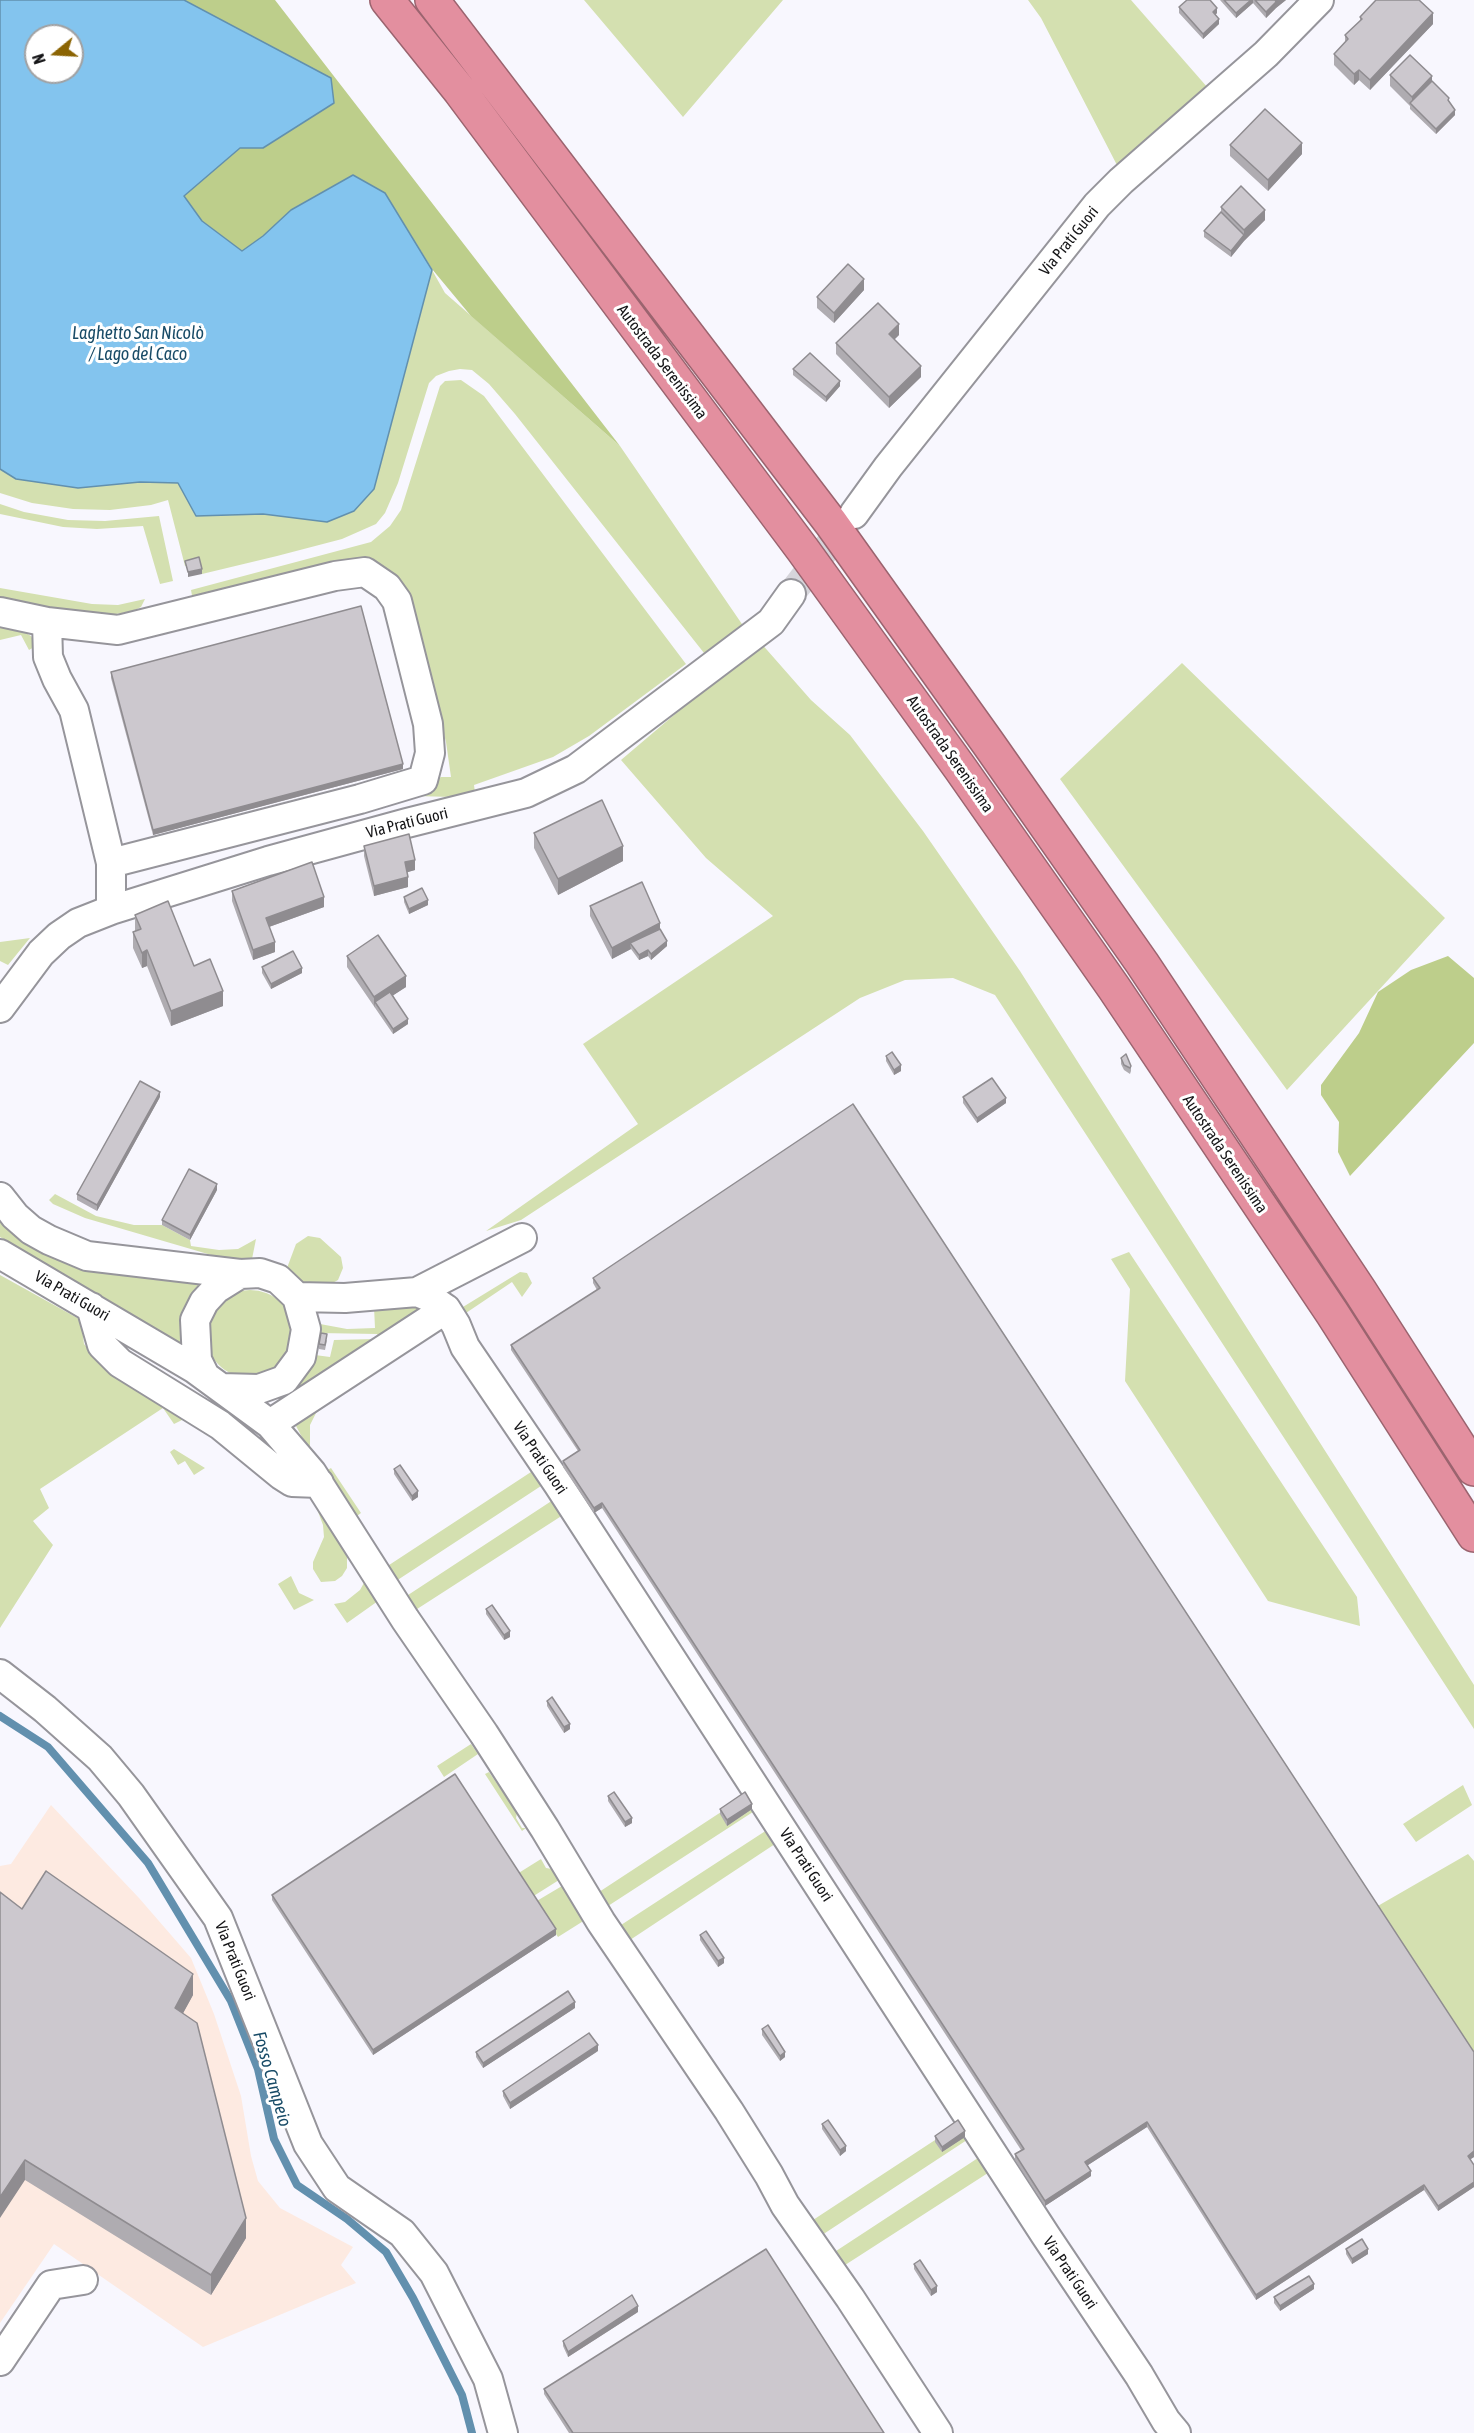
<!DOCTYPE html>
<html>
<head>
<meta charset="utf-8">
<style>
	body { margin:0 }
	#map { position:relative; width:1474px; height:2433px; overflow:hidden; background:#f8f7fe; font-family:"Asap Condensed",sans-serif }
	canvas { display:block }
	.north { position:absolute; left:24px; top:24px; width:60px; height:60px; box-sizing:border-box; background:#fff; border:2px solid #a1a1a2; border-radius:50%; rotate:252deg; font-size:16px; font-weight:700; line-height:24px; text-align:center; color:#151517 }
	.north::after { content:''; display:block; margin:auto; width:21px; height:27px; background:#8b6403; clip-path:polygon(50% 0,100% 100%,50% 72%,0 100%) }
</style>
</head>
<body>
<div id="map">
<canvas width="1474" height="2433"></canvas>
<div class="north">N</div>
</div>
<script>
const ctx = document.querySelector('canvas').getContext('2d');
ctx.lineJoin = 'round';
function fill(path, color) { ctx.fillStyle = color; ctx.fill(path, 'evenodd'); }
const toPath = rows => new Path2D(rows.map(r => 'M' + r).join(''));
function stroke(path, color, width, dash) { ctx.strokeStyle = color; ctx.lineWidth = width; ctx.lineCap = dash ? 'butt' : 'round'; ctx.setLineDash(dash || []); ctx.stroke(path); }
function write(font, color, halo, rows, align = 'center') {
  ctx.font = font + ' "Asap Condensed",sans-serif'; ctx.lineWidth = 6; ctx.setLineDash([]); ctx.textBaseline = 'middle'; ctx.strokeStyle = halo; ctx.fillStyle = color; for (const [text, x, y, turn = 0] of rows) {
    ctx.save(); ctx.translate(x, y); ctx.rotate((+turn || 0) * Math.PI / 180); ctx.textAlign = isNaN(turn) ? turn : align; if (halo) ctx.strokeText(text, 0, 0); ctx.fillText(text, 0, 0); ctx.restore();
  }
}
fill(toPath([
	[51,1805,139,1898,191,1958,214,2014,241,2096,251,2156,258,2181,280,2208,353,2247,341,2265,356,2283,203,2347,54,2244,0,2323,0,1866,11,1864]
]), '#fdeae1');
fill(toPath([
	[584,0,783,0,683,117],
	[1028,0,1131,0,1208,88,1119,169,1041,18],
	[432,270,445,293,620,446,744,627,704,653,515,414,489,384,472,370,460,369,449,371,436,376,429,383,398,483,385,513,376,524,342,539,277,556,202,574,199,563,185,566,168,500,151,505,110,510,73,509,32,503,0,493,0,469,16,479,178,483,189,475,207,515,263,514,321,521,401,388],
	[461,380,484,396,686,664,589,736,553,757,474,785,475,793,453,797,415,796,441,777,451,777,446,742,410,600,391,572,380,566,193,601,191,590,371,542,390,526,401,510,440,386,445,381],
	[0,504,24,512,68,520,105,521,159,516,173,581,160,584,143,526,97,529,63,527,0,514],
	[0,588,92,604,118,605,145,599,141,607,133,611,105,616,0,599],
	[0,625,17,628,31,636,36,646,29,650,21,635,0,640],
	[760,642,811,700,850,735,923,831,1020,971,1474,1685,1474,1729,995,995,953,978,905,980,860,998,521,1220,486,1231,638,1124,583,1044,773,916,706,858,621,760],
	[1182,663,1445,918,1287,1090,1060,779],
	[30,938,8,965,0,961,0,942],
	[55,1194,96,1216,134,1225,162,1225,190,1240,191,1246,219,1250,238,1249,256,1239,252,1259,287,1268,296,1244,308,1236,320,1238,341,1257,343,1268,338,1280,327,1286,317,1286,85,1218,53,1204,49,1200],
	[0,1222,26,1245,59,1261,95,1270,203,1284,183,1347,0,1237],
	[1129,1252,1357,1597,1360,1626,1268,1601,1125,1381,1130,1289,1111,1259],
	[520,1272,527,1273,532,1283,522,1297,512,1282,463,1315,458,1310],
	[0,1275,81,1320,84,1344,97,1359,184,1419,174,1424,163,1408,40,1489,49,1508,33,1521,53,1545,0,1628],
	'206 1334a44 44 0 1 1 88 0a44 44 0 1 1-88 0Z',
	[420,1306,422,1314,381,1340,377,1334,319,1333,320,1324,347,1329,375,1328,374,1307],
	[374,1339,378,1344,289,1397,289,1392,304,1377,315,1355,330,1357,334,1340],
	[340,1394,316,1413,310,1425,310,1452,296,1426,319,1407],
	[174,1449,205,1468,194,1475,185,1461,178,1465,170,1452],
	[331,1468,361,1513,354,1518,324,1472],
	[531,1472,541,1486,393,1583,383,1569],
	[553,1500,563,1515,414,1611,405,1597],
	[317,1509,347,1555,347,1568,342,1576,335,1581,321,1582,313,1569,313,1562,324,1537,323,1525],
	[291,1576,299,1593,314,1600,294,1610,278,1584],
	[365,1581,378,1601,347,1623,334,1604,345,1602,360,1590],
	[471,1744,478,1754,444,1777,437,1766],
	[489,1772,517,1813,516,1818,522,1828,526,1828,522,1831,485,1774],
	[1463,1785,1472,1805,1416,1842,1403,1824],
	[747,1795,756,1810,608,1906,599,1892],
	[770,1828,778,1842,630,1940,621,1925],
	[1468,1854,1474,1861,1474,2057,1376,1907],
	[541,1859,546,1868,552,1869,559,1880,532,1897,517,1874],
	[562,1886,585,1920,558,1937,535,1902],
	[961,2123,970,2138,822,2235,813,2220],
	[981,2156,991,2171,842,2267,833,2253]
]), '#d4e0b0');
fill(toPath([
	[184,0,275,0,620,446,471,316,432,269,385,193,353,176,242,251,202,221,183,196,240,148,263,148,331,78],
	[1448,956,1474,978,1474,1043,1350,1176,1338,1152,1339,1122,1321,1095,1321,1085,1359,1033,1378,992,1411,970]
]), '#bdce8b');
const water = toPath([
	[0,0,184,0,331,78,334,103,263,148,240,148,184,196,202,221,242,251,263,236,291,210,353,175,385,193,432,270,374,489,354,511,327,522,263,514,196,516,178,483,140,482,78,488,16,479,0,469,0,0],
	[36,36,72,36,72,72,36,72,36,36]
]);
fill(water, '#83c4ee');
stroke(water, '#6290ae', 1.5);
stroke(toPath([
	[0,1716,48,1747,148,1863,231,2001,258,2069,274,2139,297,2185,347,2219,386,2252,413,2298,462,2395,472,2433]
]), '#6290ae', 8);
stroke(toPath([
	[791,594,850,518]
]), '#d6d5db', 28, [28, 14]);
const minor = toPath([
	[854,514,888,467,1097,205,1121,181,1266,54,1319,0],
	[0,612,47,622,118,630,335,576,365,572,387,587,397,601,428,724,430,753,423,780,360,799,111,863],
	[47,622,48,657,57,679,74,710,111,863,111,910],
	[0,1008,41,953,59,936,78,923,111,910,268,861,407,823,526,793,576,769,771,622,791,594],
	[0,1197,15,1216,31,1230,49,1240,87,1256,240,1274,260,1273,278,1279,297,1297,306,1329,301,1357,284,1380,259,1389,221,1388],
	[0,1254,195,1369,270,1424,312,1473,405,1619,484,1734,545,1829,601,1922,729,2111,769,2175,785,2205,850,2298,938,2433],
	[417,1292,522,1238],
	[91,1307,102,1345,120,1363,220,1425,281,1475,292,1482,319,1483],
	[446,1309,456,1325,465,1347,558,1484,1046,2236,1139,2375,1166,2421,1176,2433],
	[205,1376,197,1360,195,1320,204,1302,216,1289,240,1274],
	[270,1424,446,1309,427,1296,417,1292,345,1298,297,1297],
	[0,1674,45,1709,100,1758,131,1795,218,1918,308,2144,337,2188,402,2233,434,2273,488,2379,503,2433],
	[0,2361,51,2285,83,2280]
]);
const highway = toPath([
	[387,0,460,91,803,550,960,768,1114,988,1332,1313,1474,1535],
	[432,0,831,523,988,743,1142,963,1360,1291,1474,1469]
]);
stroke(minor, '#96959b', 32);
stroke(highway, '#9b646f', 36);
stroke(minor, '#fff', 28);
stroke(highway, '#e38f9f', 33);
fill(toPath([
	[1220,0,1286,0,1276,8,1266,18,1253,3,1236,18],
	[1179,7,1217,13,1215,15,1219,24,1203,39,1179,13],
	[1360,17,1433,24,1370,90,1359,80,1354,85,1334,65,1334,54,1345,42,1345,35,1360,21],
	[1390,75,1432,81,1449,102,1455,115,1436,134,1410,109,1410,106,1390,86],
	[1230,145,1302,154,1268,191,1230,156],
	[1221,207,1265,220,1244,241,1231,257,1204,237,1204,231,1221,212],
	[864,290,834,323,817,308,817,297],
	[899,335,894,339,921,377,889,408,836,354,836,343],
	[793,369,840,386,826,402,793,375],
	[111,672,403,769,153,835,111,678],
	[534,833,623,861,558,895,534,848],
	[364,846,415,870,407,872,408,887,374,896,364,856],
	[232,891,324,907,269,927,275,952,253,960,232,901],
	[404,897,428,905,409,914,404,902],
	[590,906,660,923,660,929,667,946,651,960,648,956,639,960,631,949,612,959,590,916],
	[135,915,194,966,223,1006,171,1026,147,966,142,968,133,948,133,932,135,931],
	[347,956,406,987,393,995,408,1024,393,1034,347,967],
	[262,967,302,973,271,989,262,973],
	[886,1056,901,1071,894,1075,886,1061],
	[1121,1058,1131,1066,1131,1071,1130,1074,1124,1070,1121,1064],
	[160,1097,97,1211,77,1200,77,1194],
	[963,1097,1006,1103,977,1123,963,1103],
	[217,1190,190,1240,162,1225,162,1220],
	[593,1278,1474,2052,1474,2157,1470,2159,1474,2165,1474,2187,1438,2211,1424,2190,1256,2300,1147,2127,1088,2165,1091,2176,1045,2206,1015,2160,1015,2154,1021,2150,602,1508,594,1513,563,1467,563,1461,578,1451,511,1350,511,1345,597,1290,593,1283],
	[327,1340,325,1350,319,1349,319,1344],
	[394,1469,418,1497,412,1501,394,1474],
	[486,1609,510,1637,504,1640,486,1614],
	[547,1701,570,1729,564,1733,547,1706],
	[608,1796,632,1823,625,1827,608,1801],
	[720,1809,752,1809,727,1826,720,1814],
	[272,1895,556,1935,373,2055,272,1900],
	[22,1909,193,1995,183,2013,246,2238,211,2295,25,2180],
	[700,1935,724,1963,718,1967,700,1940],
	[575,2008,483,2068,476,2057,476,2052],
	[762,2029,785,2057,780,2061,762,2035],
	[598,2051,510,2109,503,2096,503,2091],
	[822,2124,846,2151,840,2156,822,2129],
	[935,2136,965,2137,942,2152,935,2142],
	[1346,2249,1368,2254,1352,2264,1346,2254],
	[914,2264,937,2292,931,2296,914,2269],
	[1314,2289,1280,2311,1274,2303,1274,2297],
	[638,2312,568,2357,563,2346,563,2341],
	[544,2389,884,2433,569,2433,544,2394]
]), '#afacb1');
fill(toPath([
	[1251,0,1253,0,1253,3,1236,18,1236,13],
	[1276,0,1286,0,1276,8,1266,18,1266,12,1276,2],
	[1217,8,1217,13,1213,17,1213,12],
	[1433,13,1433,24,1370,90,1370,80],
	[1219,19,1219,24,1203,39,1203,34],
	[1359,70,1359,80,1354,85,1354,74],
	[1432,76,1432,87,1412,105,1412,97],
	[1455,110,1455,115,1436,134,1436,129],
	[1302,143,1302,154,1268,191,1268,180],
	[1265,210,1265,220,1244,241,1231,257,1231,251,1244,235,1244,230],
	[864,279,864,290,834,323,834,313],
	[899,324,899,335,889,345,889,334],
	[921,366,921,377,889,408,889,397],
	[840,381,840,386,826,402,826,397],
	[202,569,202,574,188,577,188,572],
	[403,764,403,769,153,835,153,830],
	[623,846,623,861,558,895,558,879],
	[415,860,415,870,405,873,405,862],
	[408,877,408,887,374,896,374,886],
	[324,897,324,907,266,928,266,918],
	[428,900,428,905,409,914,409,909],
	[660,923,660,934,630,943,631,949,612,959,612,948],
	[667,941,667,946,651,960,651,954],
	[275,942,275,952,253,960,253,950],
	[147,950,147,966,142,968,142,953],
	[648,950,648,956,639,960,639,955],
	[302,968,302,973,271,989,271,984],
	[406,976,406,987,377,1006,375,1002,374,1008,374,997],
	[223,991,223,1006,171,1026,171,1011],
	[408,1019,408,1024,393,1034,393,1029],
	[901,1065,901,1071,894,1075,894,1070],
	[160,1092,160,1097,97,1211,97,1205],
	[1006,1098,1006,1103,977,1123,977,1118],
	[217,1184,217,1190,190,1240,190,1235],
	[418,1491,418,1497,412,1501,412,1496],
	[602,1503,602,1508,594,1513,594,1508],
	[510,1631,510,1637,504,1640,504,1635],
	[570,1724,570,1729,564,1733,564,1727],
	[752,1804,752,1809,727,1826,727,1820],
	[632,1818,632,1823,625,1827,625,1822],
	[556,1929,556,1935,373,2055,373,2050],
	[724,1958,724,1963,718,1967,718,1961],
	[193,1974,193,1995,175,2028,175,2008],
	[575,2002,575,2008,483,2068,483,2063],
	[598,2045,598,2051,510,2109,510,2103],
	[785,2052,785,2057,780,2061,780,2056],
	[1147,2122,1147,2127,1085,2167,1085,2162],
	[965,2131,965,2137,942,2152,942,2147],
	[846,2146,846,2151,840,2156,840,2150],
	[1474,2151,1474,2157,1468,2161,1468,2156],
	[25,2160,25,2180,0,2218,0,2197],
	[1091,2171,1091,2176,1045,2206,1045,2201],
	[1474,2182,1474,2187,1438,2211,1438,2206],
	[1424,2185,1424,2190,1256,2300,1256,2295],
	[246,2218,246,2238,211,2295,211,2275],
	[1368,2249,1368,2254,1352,2264,1352,2259],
	[1314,2284,1314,2289,1280,2311,1280,2306],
	[937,2286,937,2292,931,2296,931,2290],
	[638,2306,638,2312,568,2357,568,2352]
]), '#8f8c90');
const building = toPath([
	[1187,0,1210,0,1217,8,1213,12,1219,19,1203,34,1179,7,1187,0],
	[1224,0,1251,0,1236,13,1224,0],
	[1255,0,1275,0,1276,2,1266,12,1255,0],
	[1376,0,1419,0,1433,13,1370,80,1359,70,1354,74,1334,54,1348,39,1345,35,1362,19,1360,17,1376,0],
	[1410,55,1432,76,1412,97,1390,75,1410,55],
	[1432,81,1449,98,1448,100,1455,110,1436,129,1410,103,1432,81],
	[1265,109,1302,143,1268,180,1230,145,1265,109],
	[1241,186,1265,210,1244,230,1221,207,1241,186],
	[1221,212,1244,235,1231,251,1204,231,1221,212],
	[848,264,864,279,834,313,817,297,848,264],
	[878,303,899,324,889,334,921,366,889,397,836,343,878,303],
	[810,353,840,381,826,397,793,369,810,353],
	[199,557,202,569,188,572,185,561,199,557],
	[361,606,403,764,153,830,111,672,361,606],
	[602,800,623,846,558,879,534,833,602,800],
	[409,834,415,860,405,862,408,877,374,886,364,846,409,834],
	[312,862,324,897,266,918,275,942,253,950,232,891,312,862],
	[642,882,660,923,612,948,590,906,642,882],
	[422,888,428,900,409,909,404,897,422,888],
	[168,901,194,966,210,959,223,991,171,1011,147,950,142,953,133,932,141,929,135,915,168,901],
	[660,929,667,941,651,954,648,950,639,955,630,943,660,929],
	[378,935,406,976,374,997,347,956,378,935],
	[293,951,302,968,271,984,262,967,293,951],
	[390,992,408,1019,393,1029,375,1002,390,992],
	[892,1052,901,1065,894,1070,886,1056,892,1052],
	[1126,1054,1131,1066,1130,1068,1124,1065,1121,1058,1126,1054],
	[992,1078,1006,1098,977,1118,963,1097,992,1078],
	[140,1081,160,1092,97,1205,77,1194,140,1081],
	[853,1104,1474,2052,1474,2151,1468,2156,1474,2165,1474,2182,1438,2206,1424,2185,1256,2295,1147,2122,1085,2162,1091,2171,1045,2201,1015,2154,1024,2149,602,1503,594,1508,563,1461,580,1450,511,1345,600,1288,593,1278,853,1104],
	[189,1169,217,1184,190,1235,162,1220,189,1169],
	[321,1333,327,1334,325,1345,319,1344,321,1333],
	[400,1465,418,1491,412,1496,394,1469,400,1465],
	[492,1605,510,1631,504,1635,486,1609,492,1605],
	[552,1697,570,1724,564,1727,547,1701,552,1697],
	[455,1774,556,1929,373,2050,272,1895,455,1774],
	[614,1792,632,1818,625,1822,608,1796,614,1792],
	[745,1792,752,1804,727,1820,720,1809,745,1792],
	[46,1871,193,1974,175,2008,197,2023,246,2218,211,2275,25,2160,0,2197,0,1892,22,1909,46,1871],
	[706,1931,724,1958,718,1961,700,1935,706,1931],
	[568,1991,575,2002,483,2063,476,2052,568,1991],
	[768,2025,785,2052,780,2056,762,2029,768,2025],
	[589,2033,598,2045,510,2103,503,2091,589,2033],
	[828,2120,846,2146,840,2150,822,2124,828,2120],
	[958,2120,965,2131,942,2147,935,2136,958,2120],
	[1362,2239,1368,2249,1352,2259,1346,2249,1362,2239],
	[766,2249,884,2433,572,2433,573,2433,544,2389,766,2249],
	[920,2260,937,2286,931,2290,914,2264,920,2260],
	[1309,2276,1314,2284,1280,2306,1274,2297,1309,2276],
	[632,2295,638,2306,568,2352,563,2341,632,2295]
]);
fill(building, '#ccc8ce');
stroke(building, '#8f8c90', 1.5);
write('16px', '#151517', '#fff', [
	["Via Prati Guori",1069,241,-51],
	["Autostrada Serenissima",662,362,53],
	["Autostrada Serenissima",950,754,55],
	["Via Prati Guori",407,823,-14],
	["Autostrada Serenissima",1225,1154,56],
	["Via Prati Guori",72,1296,30],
	["Via Prati Guori",540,1458,56],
	["Via Prati Guori",806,1865,57],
	["Via Prati Guori",235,1961,68],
	["Via Prati Guori",1070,2273,56]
]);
write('italic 18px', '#184b67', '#fff', [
	["Laghetto San Nicolò",138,333],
	["/ Lago del Caco",138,354],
	["Fosso Campeio",272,2079,74]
]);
</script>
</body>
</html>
